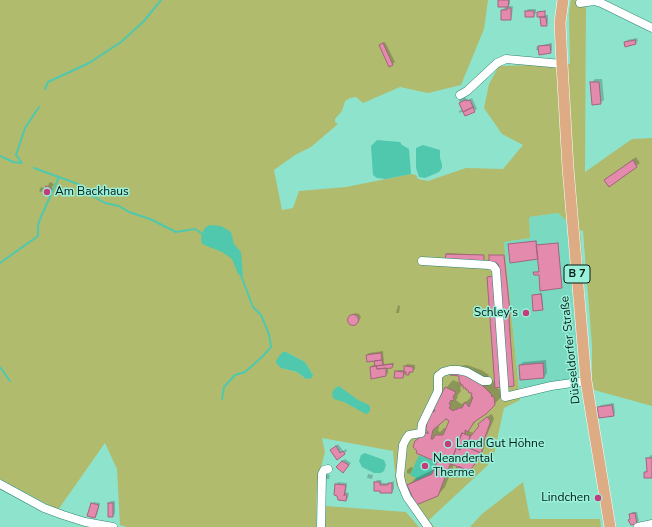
<!DOCTYPE html>
<html>
<head>
<meta charset="utf-8">
<style>
	body { margin:0 }
	canvas { display:block; background:#8ee3cd }
</style>
</head>
<body>
<canvas width="652" height="527"></canvas>
<script>
const ctx = document.querySelector('canvas').getContext('2d');
ctx.lineJoin = 'round';
function fill(path, color) { ctx.fillStyle = color; ctx.fill(path, 'evenodd'); }
const toPath = rows => new Path2D(rows.map(r => 'M' + r).join(''));
function stroke(path, color, width, dash) { ctx.strokeStyle = color; ctx.lineWidth = width; ctx.lineCap = dash ? 'butt' : 'round'; ctx.setLineDash(dash || []); ctx.stroke(path); }
function write(font, color, halo, rows, align = 'center') {
  ctx.font = font + ' "Nunito Sans",sans-serif'; ctx.lineWidth = 3; ctx.setLineDash([]); ctx.textBaseline = 'middle'; ctx.strokeStyle = halo; ctx.fillStyle = color; for (const [text, x, y, turn = 0] of rows) {
    ctx.save(); ctx.translate(x, y); ctx.rotate((+turn || 0) * Math.PI / 180); ctx.textAlign = isNaN(turn) ? turn : align; if (halo) ctx.strokeText(text, 0, 0); ctx.fillText(text, 0, 0); ctx.restore();
  }
}
fill(toPath([
	[558,213,567,221,579,373,575,379,519,388,504,242,530,238,529,217]
]), '#79dac1');
fill(toPath([
	[0,0,488,0,484,29,461,85,428,93,400,87,363,103,356,97,350,98,345,101,342,111,335,119,335,122,338,124,311,147,295,155,274,170,282,210,293,208,299,191,346,187,411,174,416,175,418,179,428,181,466,168,503,169,523,145,502,134,484,108,489,84,499,66,570,64,569,13,571,0,586,0,585,172,632,139,652,138,652,406,594,390,592,380,592,346,583,231,580,230,590,366,577,228,567,221,558,213,529,217,530,238,504,242,520,400,504,408,494,454,488,465,429,520,434,527,425,527,413,513,396,484,393,451,322,438,325,452,317,483,316,527,127,527,120,525,117,469,105,443,58,510,0,479],
	[286,352,305,362,313,375,303,377,297,372,281,368],
	[523,482,530,519,600,519,601,527,470,527,482,514],
	[326,506,406,512,419,527,325,527]
]), '#b0bb6e');
fill(toPath([
	[377,140,400,142,402,145,409,149,411,174,386,179,377,178,373,175,371,146],
	[423,145,440,150,440,158,442,164,442,168,439,172,425,178,419,177,416,168,416,148],
	[209,225,221,226,231,232,234,244,241,252,243,276,238,274,232,259,222,252,202,244,201,237,204,229],
	[283,352,286,352,305,362,313,375,312,378,306,379,297,372,281,368,276,363,276,361,279,356],
	[339,386,358,400,367,404,370,406,370,411,367,414,364,413,344,402,334,399,333,398,332,393,335,388],
	[365,453,384,460,386,465,384,471,381,473,374,473,362,467,359,461,361,455],
	[419,455,437,462,432,474,414,482,416,478,410,475]
]), '#50c8ad');
fill(toPath([
	[499,0,510,0,510,4,508,6,513,6,512,16,510,19,502,10,507,6],
	[528,9,536,9,536,13,534,16,526,12],
	[539,11,545,11,545,15,548,15,548,23,546,25,538,12],
	[637,38,638,41,635,43,625,42,627,40],
	[385,42,395,62,390,66,380,45],
	[552,43,552,50,550,52,536,50,537,46],
	[595,79,602,79,604,100,600,103,591,83],
	[464,95,466,99,467,98,468,100,472,98,477,109,466,115,464,111,459,113,459,111,463,109,458,98],
	[636,157,640,163,636,166,605,180],
	[50,182,54,184,48,195,39,191,41,187,46,189],
	[536,241,537,245,558,243,562,288,535,272,540,271,538,258,509,244],
	[447,253,484,255,484,260,447,254],
	[491,255,504,255,510,311,510,320,513,385,499,264,490,256],
	[489,276,494,276,500,386,497,389,501,389,502,396,490,409,479,417,468,431,474,433,482,421,491,414,493,416,494,419,487,435,484,438,487,440,480,458,469,470,466,469,460,475,455,471,460,466,454,464,445,487,438,495,408,485,416,478,435,469,438,462,423,436,431,430,430,429,425,432,428,430,433,412,446,388,453,380,462,384,460,375,451,373,459,366,467,365,481,370,489,375,488,376,496,384],
	[463,384,473,392,472,396,467,401,461,404,456,400,458,397,457,396,461,391,460,388],
	[446,418,450,420,447,428,444,428,440,432,438,431,440,422],
	[542,293,543,308,543,309,533,295],
	[398,305,400,306,399,313,396,313],
	[356,313,359,314,361,317,359,321,353,325,350,323,349,320,353,314],
	[383,351,384,364,394,363,392,367,388,367,388,373,386,375,371,367,373,365,376,365,375,360,367,355,369,353],
	[546,360,547,373,544,377,520,365,523,362],
	[407,364,415,365,415,369,409,374,405,374,403,377,396,372,398,370,405,370,405,366],
	[614,403,615,413,613,415,598,408,601,405],
	[338,444,343,451,346,449,347,451,338,458,334,448],
	[651,455,652,455,652,477,645,472,648,469,647,459],
	[345,459,351,463,345,470,342,461],
	[411,467,413,468,410,474,407,473,407,470],
	[326,474,330,475,329,479,325,479],
	[368,474,373,475,372,479,367,478],
	[377,480,381,480,382,483,390,483,394,481,394,489,392,492,375,483],
	[338,482,347,483,346,492,349,493,348,498,346,500,336,484],
	[111,501,115,501,115,514,113,516,109,503],
	[94,502,100,503,97,515,95,517,92,504],
	[632,512,637,512,639,521,636,523,631,519,630,515]
]), '#0003');
stroke(toPath([
	[45,89,48,82,89,63,121,42,144,21,161,0],
	[0,156,13,162,22,163],
	[22,163,16,155,25,128,39,107],
	[34,168,78,184,91,195,105,203,119,206,129,212,150,219,176,232,195,229,204,235],
	[0,263,38,236,38,226,40,219,59,177],
	[0,367,10,381],
	[222,399,224,387,235,375,245,372,263,356,271,347,269,334,261,315,253,307,240,273]
]), '#50c8ad', 2);
const building = toPath([
	[498,0,509,0,508,7,498,7,498,0],
	[507,8,511,8,511,20,501,20,501,10,507,10,507,8],
	[525,11,534,11,534,17,525,17,525,11],
	[545,11,545,17,537,17,537,12,545,11],
	[540,17,546,17,547,26,541,26,540,17],
	[635,40,636,44,625,47,624,42,635,40],
	[383,43,393,65,389,67,379,45,383,43],
	[550,45,551,53,539,55,538,46,550,45],
	[590,82,599,82,601,104,592,105,590,82],
	[465,100,466,101,470,100,473,107,463,112,459,103,465,100],
	[473,107,475,112,465,116,463,112,473,107],
	[633,160,637,167,609,187,604,180,633,160],
	[46,186,52,189,49,196,43,194,46,186],
	[536,241,538,259,510,263,508,244,536,241],
	[558,243,562,288,540,291,539,275,534,275,533,272,539,272,536,245,558,243],
	[446,254,484,255,484,262,445,259,446,254],
	[489,255,504,255,510,312,509,321,514,386,507,387,499,267,498,264,495,262,489,263,489,255],
	[494,276,502,387,495,388,487,277,494,276],
	[541,294,543,310,533,311,532,295,541,294],
	'347.5 320a5.5 5.5 0 1 1 11 0a5.5 5.5 0 1 1-11 0Z',
	[381,353,382,360,367,362,366,355,381,353],
	[382,360,383,365,375,366,374,361,382,360],
	[543,363,544,378,520,380,519,365,543,363],
	[393,364,392,368,377,369,376,366,393,364],
	[376,366,377,369,386,368,386,376,371,379,370,367,376,366],
	[404,366,413,367,413,372,409,372,409,375,406,375,406,372,404,372,404,366],
	[395,371,404,372,403,378,394,378,395,371],
	[459,372,481,384,492,395,491,396,494,397,495,405,486,414,474,422,468,432,465,430,465,434,462,433,438,496,416,505,407,485,432,474,437,462,416,453,417,451,413,447,415,441,427,432,428,434,428,432,426,430,427,420,432,411,434,412,435,410,433,410,445,387,456,392,453,397,454,399,453,401,451,400,449,404,451,405,449,408,453,411,454,410,458,409,458,408,462,408,465,402,469,407,473,397,471,397,472,393,469,393,468,390,466,390,466,388,463,388,463,385,461,385,460,382,459,382,459,376,450,375,450,373,459,372],
	[446,419,449,421,443,435,435,435,433,439,431,439,433,430,446,419],
	[612,405,614,416,599,418,597,407,612,405],
	[487,417,490,420,490,423,484,440,478,445,472,445,473,442,469,441,470,437,479,426,478,424,487,417],
	[462,433,470,436,469,441,473,442,472,445,478,445,482,442,484,444,481,453,462,445,460,450,456,448,462,433],
	[462,445,481,453,477,462,469,471,451,464,456,448,460,450,462,445],
	[336,446,340,453,343,451,345,454,337,460,330,450,336,446],
	[646,458,652,458,652,478,644,478,644,472,647,472,646,458],
	[342,461,349,465,343,473,336,467,342,461],
	[460,467,466,470,460,476,458,477,454,471,456,468,460,467],
	[374,482,380,482,380,485,388,485,388,483,392,483,392,493,380,493,380,491,374,491,374,482],
	[335,484,346,485,344,496,345,494,347,495,346,501,338,500,337,496,334,495,335,484],
	[91,503,99,505,95,518,87,516,91,503],
	[108,503,113,503,113,517,108,517,108,503],
	[635,513,637,524,631,525,628,520,630,519,629,514,635,513]
]);
fill(building, '#e38aad');
stroke(building, '#a4647d', 1);
const minor = toPath([
	[580,3,594,1,601,3,652,28],
	[460,95,467,91,497,63,506,59,562,64],
	[422,261,489,265,493,266,496,270,505,397,551,386,586,381],
	[0,484,44,508,63,515,85,522,113,527],
	[321,527,322,474,324,470,328,469],
	[428,527,407,497,402,485,400,476,403,445,406,439,409,435,421,433,422,424,438,391,438,376,443,372,450,370,458,370,467,372,483,381,488,381],
	[638,527,652,524]
]);
const major = toPath([
	[563,0,560,23,562,64,568,168,586,381,610,527]
]);
stroke(minor, '#2b8471', 9);
stroke(major, '#fff', 12);
stroke(minor, '#fff', 8);
stroke(major, '#deac84', 11);
for (const [x, y, r, color] of [
	[47,192,4,"#c33c7c"],
	[526,313,4,"#c33c7c"],
	[448,444,4,"#c33c7c"],
	[425,466,4,"#c33c7c"],
	[598,498,4,"#c33c7c"]
]) { const dot = new Path2D(); dot.arc(x, y, r, 0, 2 * Math.PI); ctx.fillStyle = color; ctx.fill(dot); stroke(dot, '#9bf0da', 1.5); }
for (const [x, y, w] of [
	[577,274,26]
]) { const box = new Path2D(); box.roundRect(x - w / 2, y - 9, w, 18, 3); ctx.fillStyle = '#9bf0da'; ctx.fill(box); stroke(box, '#031d17', 1); }
write('bold 11px', '#031d17', null, [
	["B 7",577,274]
]);
write('12px', '#031d17', '#9bf0da', [
	["Am Backhaus",55,192],
	["Schley's",518,313,"right"],
	["Land Gut Höhne",456,444],
	["Neandertal",433,459],
	["Therme",433,473],
	["Lindchen",590,498,"right"]
], 'left');
write('12px', '#031d17', '#9bf0da', [
	["Düsseldorfer Straße",571,350,-96]
]);
</script>
</body>
</html>
